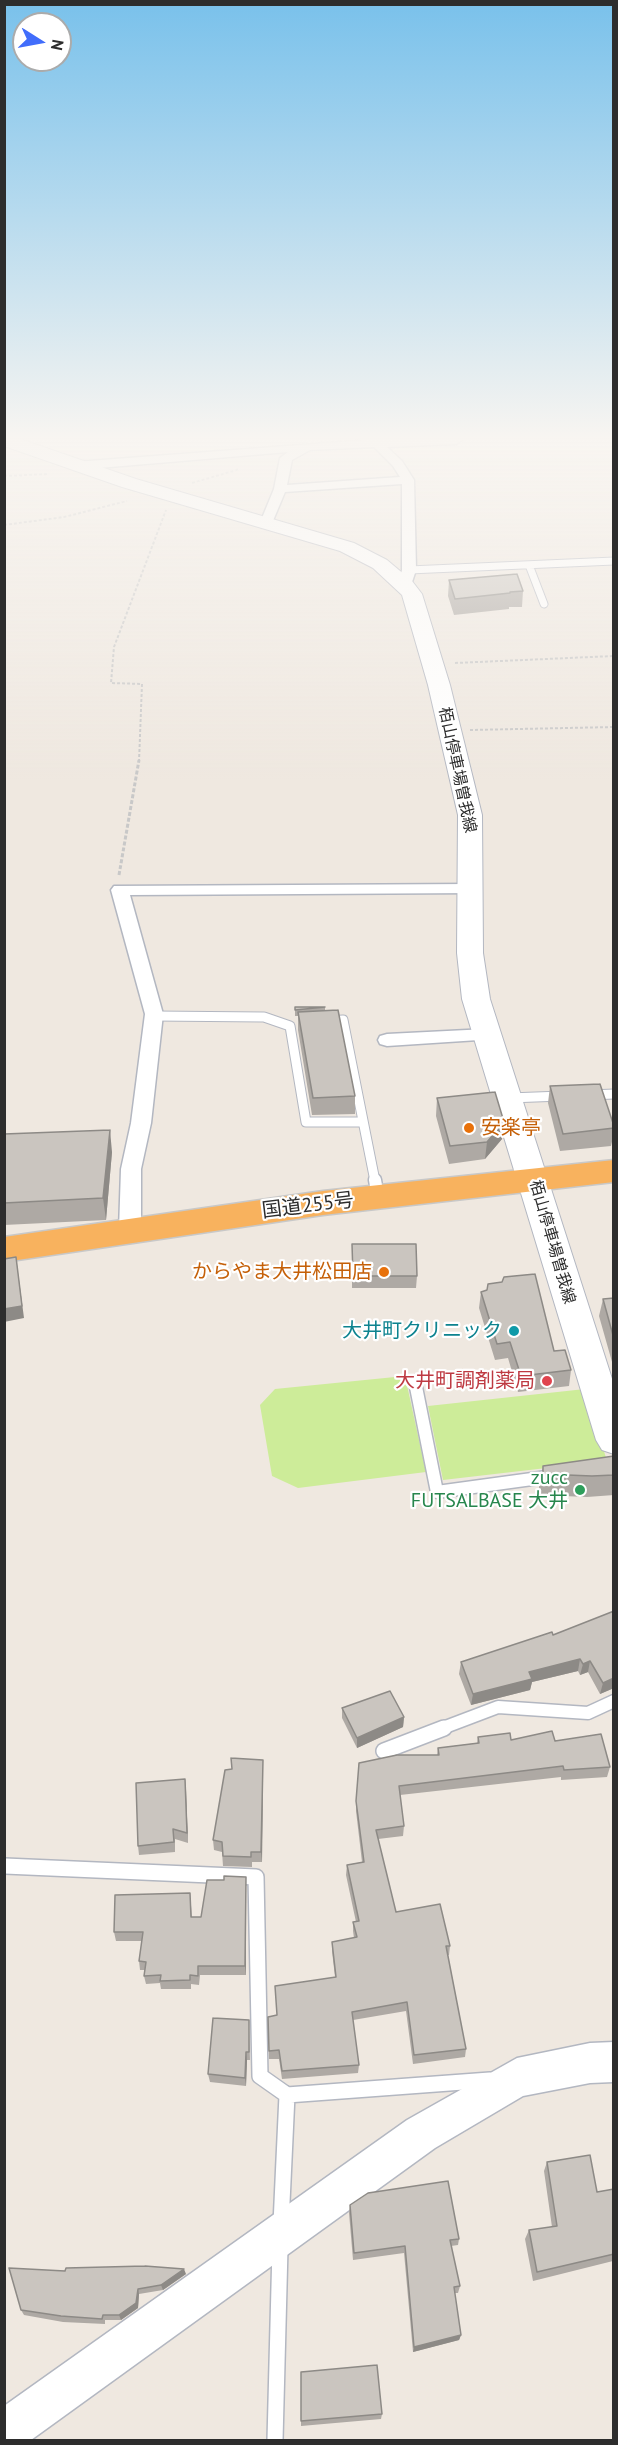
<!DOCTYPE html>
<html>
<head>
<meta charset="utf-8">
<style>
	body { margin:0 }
	#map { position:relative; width:618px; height:2445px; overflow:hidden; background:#efe8e0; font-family:"PT Sans",sans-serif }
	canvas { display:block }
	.frame { position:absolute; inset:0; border:6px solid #2d2d2d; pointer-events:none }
	.north { position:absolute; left:12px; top:12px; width:60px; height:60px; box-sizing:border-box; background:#fff; border:2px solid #ababab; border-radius:50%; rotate:101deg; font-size:16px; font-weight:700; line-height:24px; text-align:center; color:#2d2d2d }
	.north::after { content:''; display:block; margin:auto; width:21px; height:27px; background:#416dfb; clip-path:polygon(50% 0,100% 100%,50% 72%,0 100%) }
</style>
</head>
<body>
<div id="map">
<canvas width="618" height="2445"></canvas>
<div class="frame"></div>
<div class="north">N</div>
</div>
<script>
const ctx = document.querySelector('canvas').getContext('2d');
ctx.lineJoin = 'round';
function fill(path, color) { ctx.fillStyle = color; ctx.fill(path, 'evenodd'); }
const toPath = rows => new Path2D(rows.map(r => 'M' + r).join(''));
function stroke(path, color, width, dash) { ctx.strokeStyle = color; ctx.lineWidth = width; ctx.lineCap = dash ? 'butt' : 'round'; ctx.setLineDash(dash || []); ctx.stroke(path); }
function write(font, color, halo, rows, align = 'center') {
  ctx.font = font + ' "PT Sans","Noto Sans JP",sans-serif'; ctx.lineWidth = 4.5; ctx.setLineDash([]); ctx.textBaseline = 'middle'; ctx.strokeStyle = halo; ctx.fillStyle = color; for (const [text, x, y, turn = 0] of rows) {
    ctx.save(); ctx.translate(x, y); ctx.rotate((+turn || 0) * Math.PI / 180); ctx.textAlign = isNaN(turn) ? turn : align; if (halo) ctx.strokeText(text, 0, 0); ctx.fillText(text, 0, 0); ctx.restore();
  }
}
fill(toPath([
	[405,1376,426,1472,298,1488,272,1476,260,1405,275,1389],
	[585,1389,607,1461,443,1480,428,1406]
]), '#cdec99');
const serviceFar3 = toPath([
	[529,565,544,604],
	[409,570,614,561]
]);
const serviceFar2 = toPath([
	[154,1016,264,1017,290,1026,306,1122,363,1122],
	[328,1021,343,1020,375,1181],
	[590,1095,614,1094],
	[509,1098,562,1096]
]);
const serviceFar1 = toPath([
	[375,1180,378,1197],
	[415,1382,437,1492,554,1476],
	[440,1729,498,1707,588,1713,614,1701]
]);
const service = toPath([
	[384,1751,444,1728],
	[5,1866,256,1877,260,2076,287,2095,490,2080],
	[281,2224,287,2095],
	[275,2440,280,2248]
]);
const minor = toPath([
	[367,440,462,440,456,444,387,447,402,461,414,480,416,570,410,588,405,589,398,585,402,570,402,484,285,492,272,523,266,527,260,523,274,489,280,458,288,452,75,470,69,466,75,462,367,440],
	[374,447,393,466,400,477,287,485,292,460,310,450,374,447],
	[472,884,481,889,478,893,130,895,163,1014,151,1123,141,1169,141,1230,137,1235,130,1238,123,1235,119,1230,121,1169,131,1123,145,1014,111,890,114,886,472,884],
	[487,1029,494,1031,496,1035,494,1039,387,1046,380,1044,378,1040,380,1036,387,1034,487,1029]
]);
const tertiary = toPath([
	[614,2042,614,2082,590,2083,523,2096,435,2148,31,2440,4,2440,4,2406,407,2120,517,2058,590,2043,614,2042]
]);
const secondary = toPath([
	[4,440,23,440,136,479,354,543,387,560,412,581,422,594,450,685,482,815,483,953,490,999,614,1385,614,1454,602,1450,596,1440,462,999,457,953,458,815,428,685,402,595,373,568,340,551,122,487,4,446,4,440]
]);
const trunk = toPath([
	[614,1160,614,1182,323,1215,4,1262,4,1237,323,1191,614,1160]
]);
stroke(serviceFar3, '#b3b7c1', 9);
stroke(serviceFar2, '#b3b7c1', 11);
stroke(serviceFar1, '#b3b7c1', 15);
stroke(service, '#b3b7c1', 18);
stroke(minor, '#b3b7c1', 3);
stroke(tertiary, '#b3b7c1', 3);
stroke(secondary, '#b3b7c1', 2);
stroke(trunk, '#c8c8c8', 3);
stroke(toPath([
	[4,476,47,474],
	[192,483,240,469],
	[4,525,64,517,127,501],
	[455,663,614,656],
	[470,730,614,727],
	[139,762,142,684,111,683,114,647,166,510]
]), '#c8c8c8', 2, [3, 2]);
stroke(toPath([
	[119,875,139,760]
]), '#c8c8c8', 3, [4, 2]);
stroke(serviceFar3, '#fff', 7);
stroke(serviceFar2, '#fff', 9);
stroke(serviceFar1, '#fff', 12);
stroke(service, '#fff', 15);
fill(minor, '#fff');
fill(tertiary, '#fff');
fill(secondary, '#fff');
fill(trunk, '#f8b25e');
fill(toPath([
	[449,580,523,591,522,607,509,607,509,609,454,615,448,596],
	[295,1007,325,1007,325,1011,355,1096,355,1114,312,1115,298,1030,298,1016,295,1016],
	[550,1086,614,1126,614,1133,611,1146,560,1151,548,1103],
	[437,1098,504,1122,502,1139,485,1159,449,1164,436,1116],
	[4,1134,112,1152,106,1220,4,1225],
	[352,1244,417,1276,416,1288,352,1288],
	[481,1292,554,1351,571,1370,569,1386,518,1392,508,1358,495,1360,479,1308],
	[614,1298,614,1369,599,1316,603,1299],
	[614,1456,614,1495,587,1497,539,1495,539,1486,543,1466],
	[614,1611,614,1688,600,1694,588,1672,580,1675,578,1671,532,1682,530,1690,471,1705,459,1674,461,1662,553,1635],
	[342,1708,404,1717,403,1727,357,1748,342,1718],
	[478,1737,511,1740,555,1741,610,1767,607,1777,561,1780,561,1777,400,1795,404,1826,403,1836,378,1839,396,1912,450,1946,449,1955,448,1955,466,2049,465,2057,413,2064,406,2011,353,2020,359,2065,358,2073,282,2079,279,2059,269,2059,268,2017,277,2015,335,1977,332,1951,332,1942,354,1938,353,1931,353,1922,356,1922,346,1875,347,1865,362,1862,356,1811,359,1763,437,1755,438,1748,477,1743],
	[263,1770,262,1862,252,1862,252,1867,223,1866,222,1852,214,1850,213,1840],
	[185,1779,188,1843,175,1839,175,1852,139,1855,138,1846],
	[246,1877,246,1975,200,1975,199,1985,191,1984,191,1989,161,1989,160,1983,146,1984,144,1976,145,1970,140,1970,139,1961,142,1941,116,1941,114,1932,190,1893,192,1917,201,1917,224,1880],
	[249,2029,250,2060,247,2060,246,2086,210,2082,208,2074],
	[547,2162,597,2192,614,2189,613,2261,533,2281,525,2239,529,2230,552,2227,544,2171],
	[350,2205,459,2239,458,2245,451,2246,460,2286,458,2293,454,2293,461,2335,459,2340,413,2352,404,2253,353,2260,349,2213],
	[65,2271,186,2274,163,2290,139,2294,138,2308,121,2320,105,2320,105,2324,63,2322,24,2315,21,2310],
	[301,2372,382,2414,381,2419,301,2426]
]), '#aea9a4');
fill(toPath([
	[504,1122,502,1139,485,1159,487,1142],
	[110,1130,112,1152,106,1220,103,1198],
	[16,1257,24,1318,4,1322,4,1309],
	[580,1659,578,1671,532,1682,530,1690,471,1705,473,1694,529,1672],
	[590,1661,588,1672,580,1675,583,1664],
	[614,1678,614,1688,600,1694,603,1683],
	[404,1717,403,1727,357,1748,357,1738],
	[263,1760,263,1770,262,1862,261,1852],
	[185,1779,186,1789,188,1843,187,1833],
	[246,1877,246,1975,245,1966],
	[246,2052,247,2060,246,2086,245,2078],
	[184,2269,186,2274,163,2290,161,2285],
	[138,2289,139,2294,138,2308,121,2320,119,2315],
	[461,2335,459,2340,413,2352,414,2347]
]), '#8d8a86');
const building = toPath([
	[517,574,523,591,510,592,510,593,455,599,449,580,517,574],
	[295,1007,325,1007,295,1010,295,1007],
	[338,1010,355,1096,313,1098,298,1012,338,1010],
	[600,1084,614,1126,614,1128,563,1134,550,1086,600,1084],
	[495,1092,504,1122,487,1142,450,1146,437,1098,495,1092],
	[110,1130,103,1198,4,1203,4,1134,110,1130],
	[352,1244,416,1244,417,1276,353,1276,352,1244],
	[16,1257,22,1306,4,1309,4,1259,16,1257],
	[535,1274,554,1351,565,1350,571,1370,521,1376,510,1342,497,1344,481,1292,487,1290,488,1284,502,1282,504,1277,535,1274],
	[614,1298,614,1339,603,1299,614,1298],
	[614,1456,614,1475,592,1476,543,1474,543,1466,614,1456],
	[614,1611,614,1678,603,1683,590,1661,583,1664,580,1659,529,1672,532,1679,473,1694,461,1662,552,1632,553,1635,614,1611],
	[390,1691,404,1717,357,1738,342,1708,390,1691],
	[552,1731,555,1741,601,1734,610,1767,564,1770,563,1766,399,1786,404,1826,376,1830,396,1912,440,1904,450,1946,446,1946,466,2049,414,2055,407,2002,352,2012,359,2065,282,2071,279,2050,269,2051,268,2017,277,2015,275,1986,336,1977,332,1942,357,1937,353,1922,359,1921,347,1865,364,1862,356,1801,359,1763,397,1755,439,1755,438,1748,479,1743,478,1737,510,1733,511,1740,552,1731],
	[231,1758,263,1760,261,1852,251,1852,251,1857,223,1856,222,1842,213,1840,225,1770,232,1769,231,1758],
	[185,1779,187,1833,173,1829,174,1842,138,1846,136,1783,185,1779],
	[224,1876,246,1877,245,1966,198,1966,198,1976,190,1975,190,1980,160,1981,161,1975,144,1976,146,1962,139,1961,143,1932,114,1932,115,1895,190,1893,191,1917,201,1917,207,1880,224,1880,224,1876],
	[213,2018,249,2020,249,2052,246,2052,245,2078,208,2074,213,2018],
	[590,2155,597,2192,614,2189,614,2254,537,2272,529,2230,557,2226,547,2162,590,2155],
	[448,2181,459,2239,450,2240,460,2286,454,2287,461,2335,414,2347,405,2246,354,2253,350,2205,368,2193,448,2181],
	[145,2266,184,2269,161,2285,138,2289,136,2303,119,2315,103,2315,102,2319,61,2316,21,2310,9,2268,65,2271,66,2268,145,2266],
	[377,2365,382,2414,301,2421,301,2372,377,2365]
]);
fill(building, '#cac5bf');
stroke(building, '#8d8a86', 1.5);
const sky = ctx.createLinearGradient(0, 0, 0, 782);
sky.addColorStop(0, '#79c1eb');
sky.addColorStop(0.56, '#f8f5f1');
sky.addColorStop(1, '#f8f5f100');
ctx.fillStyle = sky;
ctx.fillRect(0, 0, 618, 782);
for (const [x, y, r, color] of [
	[469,1128,6,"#e8710a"],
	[384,1272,6,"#e8710a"],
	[514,1331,6,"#0f9aa8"],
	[547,1381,6,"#e0444e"],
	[580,1490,6,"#2e9e5b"]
]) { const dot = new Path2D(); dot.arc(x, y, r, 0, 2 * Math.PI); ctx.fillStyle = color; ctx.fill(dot); stroke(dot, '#fff', 2); }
write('16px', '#2d2d2d', '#fff', [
	["栢山停車場曽我線",457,770,78],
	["栢山停車場曽我線",552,1242,74]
]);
write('20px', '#c56008', '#fff', [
	["安楽亭",481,1128],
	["からやま大井松田店",372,1272,"right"]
], 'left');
write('20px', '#2d2d2d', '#fff', [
	["国道255号",308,1206,-7]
]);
write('20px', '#0d838f', '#fff', [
	["大井町クリニック",502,1331]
], 'right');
write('20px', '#be3a42', '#fff', [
	["大井町調剤薬局",535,1381]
], 'right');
write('20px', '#27864d', '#fff', [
	["zucc",568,1478],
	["FUTSALBASE 大井",568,1501]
], 'right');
</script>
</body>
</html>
